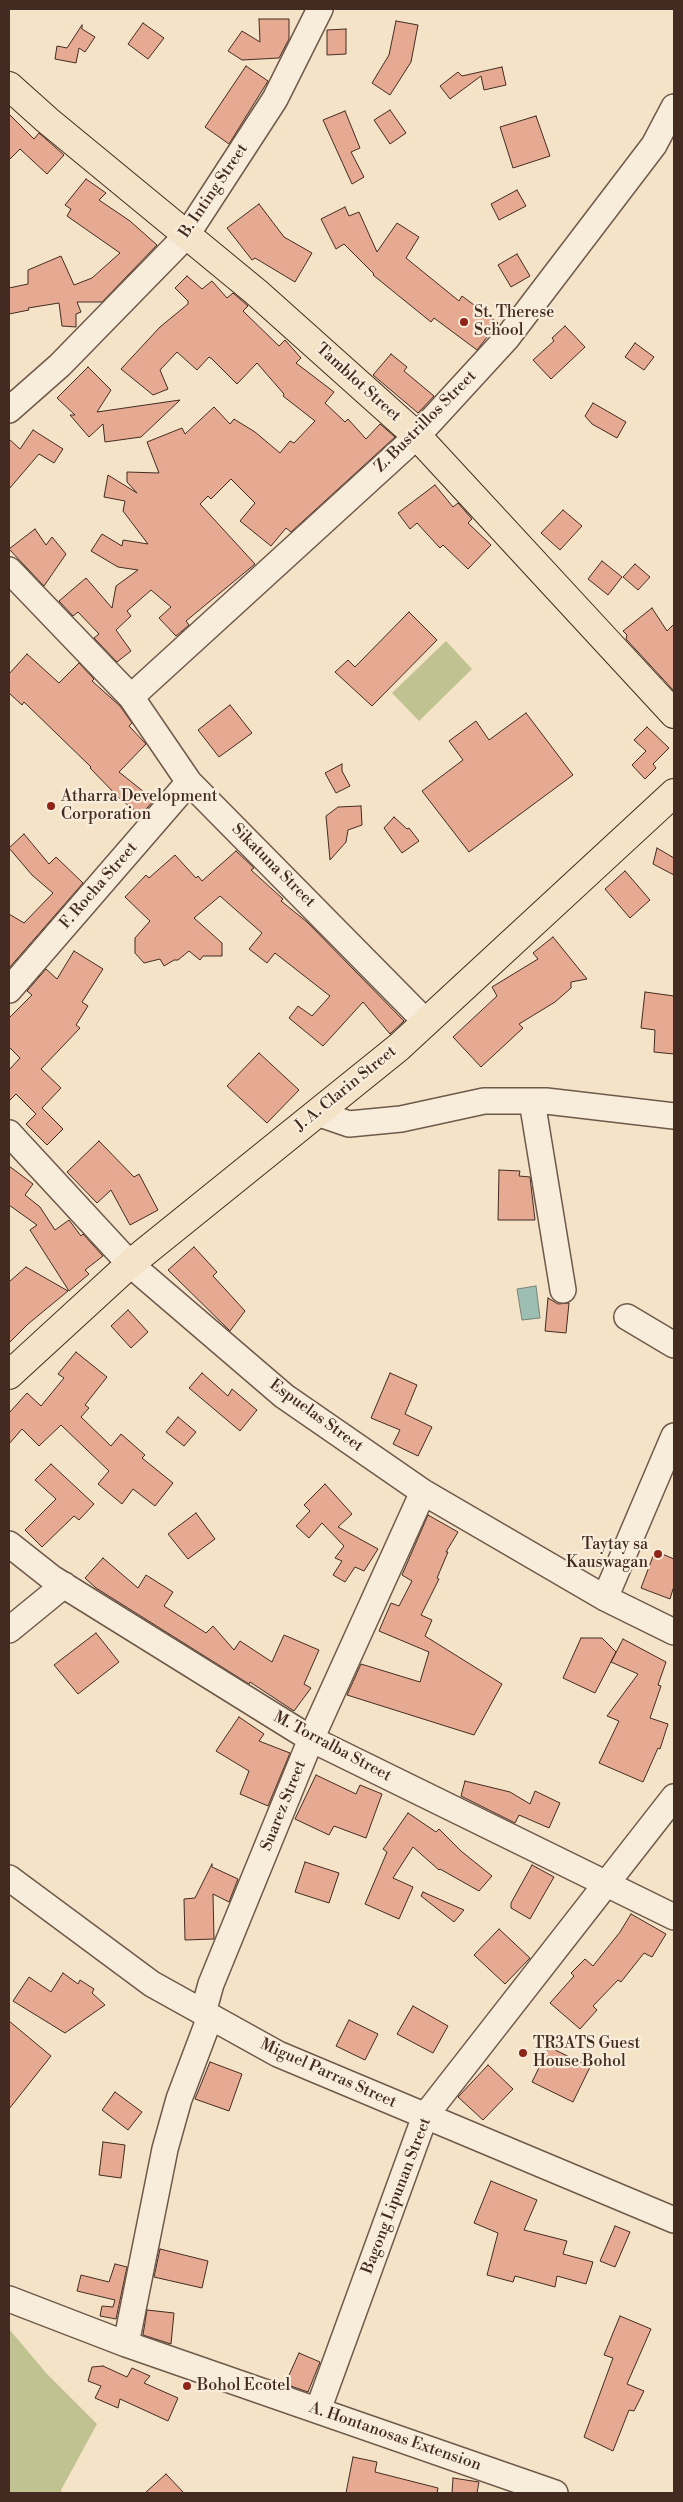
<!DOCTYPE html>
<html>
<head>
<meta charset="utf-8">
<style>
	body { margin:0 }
	#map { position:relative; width:683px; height:2502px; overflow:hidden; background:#f4e3c7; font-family:"Libre Bodoni",serif }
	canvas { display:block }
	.frame { position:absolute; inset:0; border:10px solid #432b21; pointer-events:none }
</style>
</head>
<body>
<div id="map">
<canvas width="683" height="2502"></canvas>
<div class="frame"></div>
</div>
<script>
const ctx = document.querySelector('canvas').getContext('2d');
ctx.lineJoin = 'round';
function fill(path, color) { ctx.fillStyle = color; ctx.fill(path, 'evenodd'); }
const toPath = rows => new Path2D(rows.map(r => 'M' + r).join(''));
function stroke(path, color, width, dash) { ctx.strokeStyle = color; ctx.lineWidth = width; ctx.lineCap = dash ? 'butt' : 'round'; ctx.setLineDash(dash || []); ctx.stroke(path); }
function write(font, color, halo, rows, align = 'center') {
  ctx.font = font + ' "Libre Bodoni",serif'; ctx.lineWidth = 4.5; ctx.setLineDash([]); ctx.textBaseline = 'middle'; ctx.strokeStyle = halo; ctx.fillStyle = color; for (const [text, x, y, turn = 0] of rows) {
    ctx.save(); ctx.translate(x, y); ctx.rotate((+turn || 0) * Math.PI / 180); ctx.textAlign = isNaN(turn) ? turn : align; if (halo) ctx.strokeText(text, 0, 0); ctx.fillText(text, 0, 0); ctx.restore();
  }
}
fill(toPath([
	[446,641,472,669,419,721,392,693],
	[9,2329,47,2374,97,2424,61,2490,62,2493,9,2493]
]), '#c1c291');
const water = toPath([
	[536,1286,540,1318,522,1320,517,1289,536,1286]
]);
fill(water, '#9cbeb3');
stroke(water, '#788379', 1);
const building = toPath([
	[259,19,289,19,289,39,279,58,242,60,228,51,242,31,260,42,259,19],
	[396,21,418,25,411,62,390,95,372,83,389,55,396,21],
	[143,23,164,38,148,59,128,44,143,23],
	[82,25,82,29,95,37,85,52,79,48,76,63,55,59,57,46,67,48,82,25],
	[346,29,346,54,327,55,327,30,346,29],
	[246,66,268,81,229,144,205,127,246,66],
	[502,67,506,85,484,90,481,76,450,99,440,86,458,72,462,76,502,67],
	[390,110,406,133,390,144,374,120,390,110],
	[345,111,360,148,351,152,364,177,352,184,323,120,345,111],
	[9,114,34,139,39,133,64,155,47,174,20,149,9,160,9,114],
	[536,116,550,156,513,168,500,127,536,116],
	[86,179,106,193,99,200,130,221,157,245,102,302,77,302,81,312,76,314,76,327,62,326,59,303,28,308,29,310,9,314,9,288,28,284,28,270,61,256,74,285,92,278,120,253,67,216,71,209,65,205,86,179],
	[517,190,526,206,499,220,491,204,517,190],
	[259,204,284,237,312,253,295,282,255,258,252,260,227,228,259,204],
	[345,207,349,216,359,212,377,252,397,223,419,237,406,258,459,301,462,296,498,323,477,350,434,318,431,322,373,275,374,274,344,244,336,249,321,219,345,207],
	[517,254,530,276,511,287,498,265,517,254],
	[187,276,202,289,212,281,227,298,233,293,248,306,243,311,279,346,285,340,301,358,296,363,334,392,325,403,345,422,348,419,366,439,380,424,395,437,291,532,286,528,271,546,240,521,255,503,231,479,211,499,208,496,200,504,255,564,186,621,189,625,176,636,159,618,171,607,151,590,127,611,131,616,116,630,131,651,117,662,94,638,99,634,78,612,73,616,59,601,86,578,112,608,116,586,138,570,118,567,91,551,102,534,122,546,123,540,148,544,123,511,125,501,104,497,108,475,137,493,127,482,127,472,159,473,147,442,182,428,185,434,214,407,230,424,234,419,255,432,280,453,290,441,294,443,315,421,283,396,284,394,257,363,237,384,212,359,209,357,197,370,177,352,160,370,168,389,153,395,121,369,160,327,188,304,188,301,175,288,187,276],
	[565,326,585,347,551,379,533,360,554,341,552,338,565,326],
	[635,343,654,357,644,370,625,357,635,343],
	[391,354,407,367,404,371,434,396,418,413,373,375,391,354],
	[88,367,111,390,97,412,180,400,141,437,105,442,103,424,89,437,70,415,75,415,57,398,88,367],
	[593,403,626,422,617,438,592,424,585,416,593,403],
	[33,430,63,449,54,463,39,454,9,489,9,439,20,449,33,430],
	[435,485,453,507,458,503,472,519,468,523,491,545,468,569,443,545,440,548,417,523,410,529,398,513,435,485],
	[563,510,582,526,560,550,541,533,563,510],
	[35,529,46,545,52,537,66,554,44,586,9,549,35,529],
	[602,561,622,577,608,595,588,579,602,561],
	[635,564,650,577,638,590,623,577,635,564],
	[652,608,667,631,674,624,674,691,626,639,627,635,623,631,652,608],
	[409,612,437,640,372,706,335,672,348,660,355,667,409,612],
	[27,654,59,683,79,663,94,679,92,681,120,706,132,723,129,726,146,744,119,772,154,800,141,815,120,799,90,768,91,767,24,702,22,705,9,693,9,674,27,654],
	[230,705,252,733,219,757,198,730,230,705],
	[526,713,573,775,469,852,422,791,463,760,449,741,476,721,489,740,526,713],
	[647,727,669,748,653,764,656,768,645,779,632,765,646,751,634,740,647,727],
	[342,764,342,771,350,786,336,793,325,773,342,764],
	[361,806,362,825,348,830,346,842,330,860,326,816,338,807,361,806],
	[394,817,407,829,409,828,419,841,402,853,384,828,394,817],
	[24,834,49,864,56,857,83,883,9,968,9,914,24,923,53,893,32,875,9,848,24,834],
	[657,848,674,858,674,875,653,864,657,848],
	[236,851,254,868,251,870,283,899,281,901,307,922,404,1021,390,1034,363,1002,323,1046,289,1018,298,1006,312,1016,330,996,275,953,267,963,249,949,262,933,220,896,194,918,222,943,222,956,203,956,200,960,189,951,178,960,174,960,164,966,160,959,144,963,135,953,135,938,150,921,125,897,146,875,149,878,175,855,196,878,198,876,202,881,236,851],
	[625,871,650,900,630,918,605,889,625,871],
	[553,937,587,979,571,982,571,988,555,1002,519,1024,523,1028,481,1067,453,1037,497,996,492,987,538,959,533,953,553,937],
	[74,951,103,969,82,1002,88,1006,76,1025,80,1028,41,1069,61,1088,42,1108,63,1129,47,1145,26,1124,36,1114,16,1094,9,1101,9,1070,20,1058,9,1047,9,1018,32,995,27,991,46,969,57,979,74,951],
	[645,992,674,996,674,1054,654,1052,655,1030,641,1028,645,992],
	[259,1053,299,1090,267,1123,227,1086,259,1053],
	[99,1141,134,1177,139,1174,158,1210,130,1225,111,1190,97,1203,67,1172,99,1141],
	[9,1166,33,1184,25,1195,40,1207,55,1230,69,1220,81,1236,83,1234,103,1256,85,1270,89,1274,69,1291,30,1230,37,1225,9,1205,9,1166],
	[499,1170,520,1171,519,1176,530,1177,535,1220,498,1220,499,1170],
	[194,1247,217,1272,213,1276,245,1311,230,1331,168,1270,194,1247],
	[26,1267,68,1291,28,1324,9,1343,9,1282,26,1267],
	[548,1298,558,1304,569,1303,566,1333,545,1331,548,1298],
	[128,1310,148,1332,131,1348,111,1326,128,1310],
	[76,1352,107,1377,85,1405,89,1408,81,1417,111,1446,121,1434,145,1455,142,1458,173,1483,155,1506,133,1489,122,1504,98,1484,109,1471,61,1425,39,1446,22,1429,9,1444,9,1413,27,1393,41,1406,64,1378,58,1374,76,1352],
	[202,1373,228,1396,232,1389,257,1410,240,1431,189,1388,202,1373],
	[390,1373,417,1385,405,1414,432,1427,418,1456,393,1444,400,1430,371,1418,390,1373],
	[178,1417,196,1432,184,1446,166,1432,178,1417],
	[51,1464,94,1504,79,1520,74,1516,42,1547,25,1530,56,1499,35,1480,51,1464],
	[325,1484,352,1514,338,1527,378,1549,364,1571,355,1567,345,1582,333,1575,342,1561,335,1558,344,1546,322,1523,309,1538,296,1526,310,1511,304,1505,325,1484],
	[196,1513,215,1539,188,1559,168,1534,196,1513],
	[428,1515,458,1532,446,1552,448,1552,437,1578,439,1579,421,1615,432,1620,425,1636,502,1684,474,1735,347,1695,361,1664,420,1682,429,1652,379,1631,391,1603,399,1606,412,1581,402,1575,428,1515],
	[655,1551,674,1559,674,1586,670,1599,641,1588,655,1551],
	[103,1558,138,1588,146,1575,173,1592,164,1606,206,1633,213,1626,234,1650,240,1641,272,1662,284,1635,319,1650,304,1684,311,1688,294,1711,250,1682,249,1684,96,1588,85,1578,103,1558],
	[96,1633,119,1662,78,1694,54,1665,96,1633],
	[581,1638,602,1638,616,1652,595,1693,563,1678,581,1638],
	[623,1639,666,1662,658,1685,661,1686,650,1718,668,1724,660,1749,658,1748,643,1782,599,1763,619,1721,607,1716,638,1674,611,1662,623,1639],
	[239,1717,264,1734,259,1741,290,1753,268,1806,240,1794,249,1771,216,1751,239,1717],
	[316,1775,356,1794,360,1785,382,1794,366,1838,334,1826,329,1835,295,1819,316,1775],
	[465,1781,510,1792,530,1804,535,1791,560,1803,549,1828,519,1815,515,1823,461,1796,465,1781],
	[408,1813,436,1832,439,1829,461,1851,492,1876,479,1891,440,1869,439,1870,413,1847,393,1878,413,1887,399,1919,365,1904,387,1852,383,1849,408,1813],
	[305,1862,339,1873,329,1903,295,1892,305,1862],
	[212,1864,212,1867,238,1879,229,1902,213,1894,214,1939,185,1940,184,1899,195,1898,212,1864],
	[532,1865,554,1877,530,1919,511,1908,511,1903,532,1865],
	[423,1892,464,1910,454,1922,421,1896,423,1892],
	[631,1914,666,1934,652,1957,644,1953,621,1982,618,1980,593,2006,597,2010,580,2029,550,2003,574,1976,571,1973,585,1959,593,1966,620,1932,631,1914],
	[499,1929,530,1958,505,1984,474,1955,499,1929],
	[63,1973,78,1984,80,1980,94,1989,92,1993,105,2005,65,2033,13,2001,29,1977,51,1992,63,1973],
	[413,2006,448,2026,433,2053,397,2034,413,2006],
	[349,2020,378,2034,365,2060,336,2046,349,2020],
	[9,2021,51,2056,9,2109,9,2021],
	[549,2047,590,2067,573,2102,532,2082,549,2047],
	[210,2062,242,2074,229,2111,195,2099,210,2062],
	[488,2065,513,2089,483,2120,458,2097,488,2065],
	[115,2092,142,2112,128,2130,102,2110,115,2092],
	[103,2142,125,2145,121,2178,99,2175,103,2142],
	[491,2181,537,2200,524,2230,567,2241,563,2254,593,2262,586,2284,557,2276,555,2287,515,2276,513,2282,487,2275,498,2233,474,2223,491,2181],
	[615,2226,630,2232,615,2267,600,2261,615,2226],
	[160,2249,208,2261,202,2288,154,2277,160,2249],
	[115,2264,127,2267,116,2319,100,2316,102,2306,113,2307,115,2300,77,2291,81,2275,109,2282,115,2264],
	[147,2310,174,2313,171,2344,143,2335,147,2310],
	[620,2316,651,2329,627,2384,644,2391,634,2411,629,2410,613,2451,584,2437,613,2358,604,2355,620,2316],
	[299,2353,320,2362,308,2392,285,2384,299,2353],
	[103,2366,127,2377,132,2368,150,2376,144,2383,178,2398,168,2421,120,2399,118,2408,95,2398,101,2386,88,2381,92,2367,103,2366],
	[353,2457,377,2462,375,2472,438,2488,437,2493,346,2493,353,2457],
	[166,2474,184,2493,145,2493,166,2474],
	[453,2478,479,2482,477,2493,452,2493,453,2478]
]);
fill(building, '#e6aa93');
stroke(building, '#432b21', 1);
const minor = toPath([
	[9,410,60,365,186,236,275,99,320,9],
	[9,570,131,697,189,782,426,1022],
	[131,697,417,436,507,338,654,145,674,107],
	[9,990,189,782],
	[532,1101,563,1290],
	[317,1113,349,1124,401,1119,484,1101,546,1101,674,1116],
	[9,1133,130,1264,284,1396,423,1492,605,1598,674,1632],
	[627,1317,674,1345],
	[9,1544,52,1578,311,1739,674,1917],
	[605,1598,674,1436],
	[9,1630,64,1585],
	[9,1878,152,1984,278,2054,674,2220],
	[203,2013,211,1984,311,1739,423,1492],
	[9,2299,126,2344,555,2493],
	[126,2344,165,2149,179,2099,210,2017],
	[318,2410,425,2116,674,1797]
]);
const major = toPath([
	[9,86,47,120,256,292,417,436,674,714],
	[9,1375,130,1264,399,1047,674,793]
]);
stroke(minor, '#6f594a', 28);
stroke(major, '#432b21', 30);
stroke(minor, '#f8eddb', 25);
stroke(major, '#f4e3c7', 28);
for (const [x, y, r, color] of [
	[464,322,5,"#8f2418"],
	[51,806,5,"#8f2418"],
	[658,1554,5,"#8f2418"],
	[523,2053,5,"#8f2418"],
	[187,2386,5,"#8f2418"]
]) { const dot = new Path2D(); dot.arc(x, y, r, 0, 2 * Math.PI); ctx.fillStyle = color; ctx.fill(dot); stroke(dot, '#f8eddb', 2); }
write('16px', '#432b21', '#f8eddb', [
	["B. Inting Street",214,191,-56],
	["Tamblot Street",358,383,42],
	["Z. Bustrillos Street",426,422,-45],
	["Sikatuna Street",273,866,45],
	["F. Rocha Street",99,886,-49],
	["J. A. Clarin Street",346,1089,-39],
	["Espuelas Street",316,1416,36],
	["M. Torralba Street",332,1747,28],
	["Suarez Street",284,1806,-68],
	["Miguel Parras Street",328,2074,24],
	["Bagong Lipunan Street",397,2196,-69],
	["A. Hontanosas Extension",395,2437,19]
]);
write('16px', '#432b21', '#f8eddb', [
	["St. Therese",474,313],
	["School",474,331],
	["Atharra Development",61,797],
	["Corporation",61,815],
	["Taytay sa",648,1545,"right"],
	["Kauswagan",648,1563,"right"],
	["TR3ATS Guest",533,2044],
	["House Bohol",533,2062],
	["Bohol Ecotel",197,2386]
], 'left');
</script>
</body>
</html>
